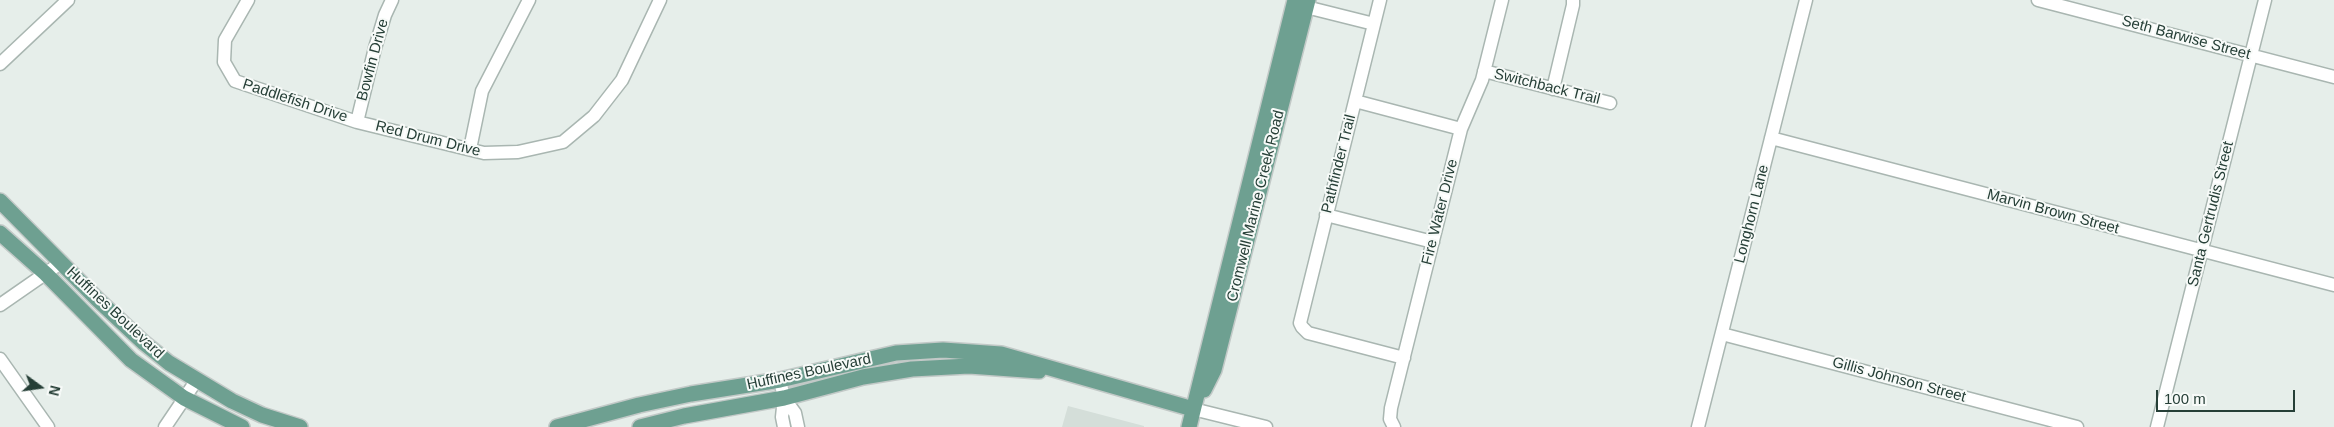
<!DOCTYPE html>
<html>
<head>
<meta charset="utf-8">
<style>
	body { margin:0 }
	#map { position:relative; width:2334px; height:427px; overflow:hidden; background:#e6eeea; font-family:Arial,sans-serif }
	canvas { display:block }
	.north { position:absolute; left:15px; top:362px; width:50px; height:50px; -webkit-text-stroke:4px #f7faf8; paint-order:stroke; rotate:104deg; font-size:14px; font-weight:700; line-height:20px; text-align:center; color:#263f37 }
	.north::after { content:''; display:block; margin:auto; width:18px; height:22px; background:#263f37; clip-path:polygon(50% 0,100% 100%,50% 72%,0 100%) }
	.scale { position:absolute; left:2156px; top:390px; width:139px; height:22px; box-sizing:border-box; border:2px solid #263f37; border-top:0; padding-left:6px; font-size:15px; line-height:18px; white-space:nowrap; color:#263f37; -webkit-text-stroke:4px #f7faf8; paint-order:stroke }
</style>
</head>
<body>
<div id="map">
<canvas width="2334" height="427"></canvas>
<div class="north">N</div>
<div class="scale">100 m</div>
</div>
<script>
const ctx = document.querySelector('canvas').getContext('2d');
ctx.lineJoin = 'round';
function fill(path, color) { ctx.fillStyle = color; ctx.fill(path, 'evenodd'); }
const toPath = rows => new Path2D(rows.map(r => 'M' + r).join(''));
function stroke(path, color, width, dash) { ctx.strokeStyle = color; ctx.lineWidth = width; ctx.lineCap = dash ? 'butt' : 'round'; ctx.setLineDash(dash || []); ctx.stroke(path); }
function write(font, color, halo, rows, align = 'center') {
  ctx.font = font + ' Arial,sans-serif'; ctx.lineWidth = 4; ctx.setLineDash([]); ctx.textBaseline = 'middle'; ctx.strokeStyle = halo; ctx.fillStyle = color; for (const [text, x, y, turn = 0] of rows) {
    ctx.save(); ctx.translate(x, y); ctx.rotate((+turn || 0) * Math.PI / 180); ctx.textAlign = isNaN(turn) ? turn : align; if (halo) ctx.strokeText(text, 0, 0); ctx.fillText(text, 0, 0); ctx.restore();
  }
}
fill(toPath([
	[1068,406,1144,426,1144,427,1062,427]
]), '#d4ded9');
const minor = toPath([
	[248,0,225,40,224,62,235,81,357,122,484,153,518,152,563,142,594,116,622,80,660,0],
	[1380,0,1300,323,1302,327,1308,333,1404,358],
	[2038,0,2334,77],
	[1306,7,1374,24],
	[0,64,68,0],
	[1484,71,1610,103],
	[1553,89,1573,5,1573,0],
	[1355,101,1461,129],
	[357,122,375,48,385,15,392,0],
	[1771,138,2334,285],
	[470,149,482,91,529,0],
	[1326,215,1433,242],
	[0,305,62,262],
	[1722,334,2077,427],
	[0,359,48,427],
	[780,380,784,398,782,417,784,427],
	[784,398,795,413,798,427],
	[1193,409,1266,427],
	[165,427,196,381],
	[1394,427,1390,419,1391,408,1461,129,1482,80,1502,0],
	[1698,427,1806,0],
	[2157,427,2265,0]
]);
const major = toPath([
	[0,201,97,299,144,343,169,363,232,401,262,415,300,427],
	[0,233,46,274,131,360,184,398,242,427],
	[1204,390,1214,370,1308,0],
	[557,427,639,405,691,394,780,380,896,353,943,350,1001,354,1193,409],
	[640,427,684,416,784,398,863,377,912,369,969,366,1039,371],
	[1189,427,1295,0]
]);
stroke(minor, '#a9b6b1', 15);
stroke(major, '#c2c9c7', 18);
stroke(minor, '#fff', 12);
stroke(major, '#6ea091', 15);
write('15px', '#263f37', '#f7faf8', [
	["Seth Barwise Street",2186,38,15],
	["Bowfin Drive",373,60,-75],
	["Switchback Trail",1547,87,14],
	["Paddlefish Drive",295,101,18],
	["Red Drum Drive",428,139,14],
	["Pathfinder Trail",1339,164,-76],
	["Cromwell Marine Creek Road",1256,206,-76],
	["Fire Water Drive",1440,212,-76],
	["Marvin Brown Street",2053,212,15],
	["Longhorn Lane",1752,214,-76],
	["Santa Gertrudis Street",2211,214,-76],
	["Huffines Boulevard",115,313,43],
	["Huffines Boulevard",809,372,-12],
	["Gillis Johnson Street",1899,380,15]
]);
</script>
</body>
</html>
